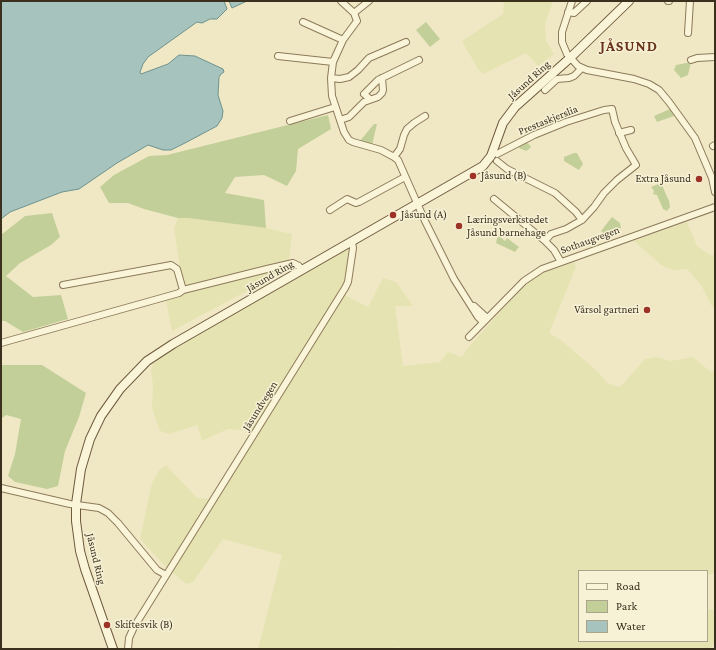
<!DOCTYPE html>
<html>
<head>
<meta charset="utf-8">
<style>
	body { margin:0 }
	#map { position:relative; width:716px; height:650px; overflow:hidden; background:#f0e8c5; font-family:"Crimson Pro",serif }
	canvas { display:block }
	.frame { position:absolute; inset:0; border:2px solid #3b2f1e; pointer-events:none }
	.legend { position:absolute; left:578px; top:570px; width:130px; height:72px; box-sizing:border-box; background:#f7f1d5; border:1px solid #aca38c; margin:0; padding:5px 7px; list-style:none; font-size:12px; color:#3b2f1e }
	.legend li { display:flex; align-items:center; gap:8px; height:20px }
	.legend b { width:20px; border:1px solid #aca38c }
</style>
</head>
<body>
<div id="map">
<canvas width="716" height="650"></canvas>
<div class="frame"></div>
<ul class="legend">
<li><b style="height:5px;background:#faf4d9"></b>Road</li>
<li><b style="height:11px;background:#c3cf98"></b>Park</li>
<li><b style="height:11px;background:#a7c3be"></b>Water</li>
</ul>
</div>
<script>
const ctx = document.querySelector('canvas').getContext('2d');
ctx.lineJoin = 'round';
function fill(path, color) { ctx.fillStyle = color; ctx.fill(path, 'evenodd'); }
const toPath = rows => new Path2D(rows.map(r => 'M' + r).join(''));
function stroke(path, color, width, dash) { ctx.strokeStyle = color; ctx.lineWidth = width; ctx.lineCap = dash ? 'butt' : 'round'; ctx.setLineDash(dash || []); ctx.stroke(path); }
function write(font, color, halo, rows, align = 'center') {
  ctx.font = font + ' "Crimson Pro",serif'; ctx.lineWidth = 3; ctx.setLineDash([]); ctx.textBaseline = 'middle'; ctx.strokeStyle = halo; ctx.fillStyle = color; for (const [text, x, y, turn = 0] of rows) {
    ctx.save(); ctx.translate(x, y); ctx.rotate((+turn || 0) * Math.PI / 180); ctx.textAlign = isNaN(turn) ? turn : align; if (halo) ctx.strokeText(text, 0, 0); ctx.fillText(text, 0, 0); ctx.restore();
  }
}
fill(toPath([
	[504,1,553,1,545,24,546,40,554,54,538,66,526,53,483,74,478,69,462,41,503,14],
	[178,218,188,218,266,228,292,234,289,260,292,267,172,331,166,301,183,295,185,283,180,268,174,228],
	[687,222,697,246,710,255,715,255,715,309,711,305,701,285,687,269,674,270,661,265,634,241],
	[349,247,345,281,339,292,368,307,383,278,396,282,413,306,395,306,403,366,440,362,448,352,462,357,467,349,508,303,526,284,544,272,574,262,576,267,549,333,562,341,598,372,607,383,619,387,623,384,645,359,656,357,670,361,693,357,711,372,715,370,715,573,707,575,707,571,579,571,579,641,707,641,707,609,715,610,715,642,710,649,399,649,399,647,389,649,258,649,282,555,223,539,193,582,186,584,166,567,140,539,152,483,159,470,166,465,197,498,216,499,257,436,251,431,228,429,202,441,197,425,169,434,160,431,152,408,153,386,151,371,153,363,177,345]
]), '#e6e3b2');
fill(toPath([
	[426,22,440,39,430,47,416,30],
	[691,62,688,75,681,78,674,70,676,65],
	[670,109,674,116,657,122,654,116],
	[328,115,331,129,298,149,296,171,287,186,264,175,235,177,225,193,264,200,266,228,188,218,178,218,144,209,128,203,109,203,100,187,114,175,149,156,167,155],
	[374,124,377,124,372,145,359,142],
	[527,142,531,147,529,149,526,151,519,148,520,145],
	[574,153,577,153,583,164,579,170,564,161,564,157],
	[661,183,669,201,670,207,667,211,663,209,657,195,653,194,654,191,651,187],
	[52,213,60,237,51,245,20,263,6,276,33,297,61,295,68,319,23,332,5,321,1,321,1,235,25,216],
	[612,217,620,223,621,228,604,234,601,231],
	[498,235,505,241,507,238,519,247,515,252,496,243],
	[1,365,42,365,86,393,79,417,65,451,58,486,47,489,15,482,8,476,15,454,21,419,6,415,1,419]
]), '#c3cf98');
const water = toPath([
	[1,1,224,1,227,9,217,19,210,19,202,23,197,22,148,57,143,64,140,72,141,74,168,64,179,55,195,56,223,69,224,72,221,74,219,77,218,95,223,111,222,118,217,126,185,143,171,150,163,150,148,145,117,163,79,189,62,192,10,212,1,219,1,1],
	[229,1,247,1,232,8,229,1]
]);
fill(water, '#a7c3be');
stroke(water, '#6d928d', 1);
const minor = toPath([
	[341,1,354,13,357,21,343,40,333,62,331,78,332,96,344,132,349,140,353,142,381,150,394,157,398,160,425,221,454,279,478,317,483,322],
	[572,1,562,32,562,42,567,54,578,66,587,70,634,79,649,84,659,90,669,102,695,138,712,178,715,192],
	[668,1,669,1],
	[568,12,574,13,587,1],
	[354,13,369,1],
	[303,22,343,40],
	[688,33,690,1],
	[278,56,333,62],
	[691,60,697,58,715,57],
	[331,78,340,79,349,77,358,70,369,58,406,42],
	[545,90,557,79,569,78,574,76,582,68],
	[370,99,364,94,378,80,419,60],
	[340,120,349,117,364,102,378,97,382,93,383,90,382,78],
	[290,121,335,107],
	[619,133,631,130],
	[713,146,715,145],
	[493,152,497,154,534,135,566,122,604,110,612,109,615,122,626,148,636,165,617,180,604,193,594,207,582,220,566,229,551,234,545,241],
	[394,157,400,149,404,135,407,129,414,123,425,116],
	[497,161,507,169,555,193,576,212,582,220],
	[494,199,545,241,554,250,561,262],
	[330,210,347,199,356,203,359,202,405,177],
	[63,285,171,265,177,269,183,290],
	[474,306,487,318],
	[469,337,524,281,542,269,715,207],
	[1,343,165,297,179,293,183,290,267,269,293,263,299,266,301,270],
	[1,488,70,504,99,508,108,513,118,523,157,570,166,575],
	[128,649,129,638,134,627,345,288,348,282,353,248,352,242]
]);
const secondary = toPath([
	[113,649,85,569,80,551,76,521,76,504,81,469,90,439,101,416,120,389,147,361,173,344,483,166,491,156,503,123,515,107,570,58,629,1]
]);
stroke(minor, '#8c7a5a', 8);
stroke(secondary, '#6e5a3d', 10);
stroke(minor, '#faf4d9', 6);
stroke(secondary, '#faf4d9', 8);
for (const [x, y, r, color] of [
	[473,176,4,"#9d3227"],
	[699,179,4,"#9d3227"],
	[393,215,4,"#9d3227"],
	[459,226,4,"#9d3227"],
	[647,310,4,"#9d3227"],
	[107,625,4,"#9d3227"]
]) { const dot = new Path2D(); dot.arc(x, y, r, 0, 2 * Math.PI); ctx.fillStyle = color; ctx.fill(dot); stroke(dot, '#f7f1d5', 1.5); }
write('11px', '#3b2f1e', '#f7f1d5', [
	["Jåsund Ring",529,80,-42],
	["Prestaskjerslia",548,120,-22],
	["Sothaugvegen",590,240,-20],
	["Jåsund Ring",270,276,-30],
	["Jåsundvegen",260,406,-58],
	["Jåsund Ring",96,559,76]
]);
write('11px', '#3b2f1e', '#f7f1d5', [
	["Jåsund (B)",481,176],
	["Extra Jåsund",691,179,"right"],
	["Jåsund (A)",401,215],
	["Læringsverkstedet",467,220],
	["Jåsund barnehage",467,233],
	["Vårsol gartneri",639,310,"right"],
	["Skiftesvik (B)",115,625]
], 'left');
ctx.letterSpacing = '1px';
write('bold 15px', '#6a341c', '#f7f1d5', [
	["JÅSUND",629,46]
]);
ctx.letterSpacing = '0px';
</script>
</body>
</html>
